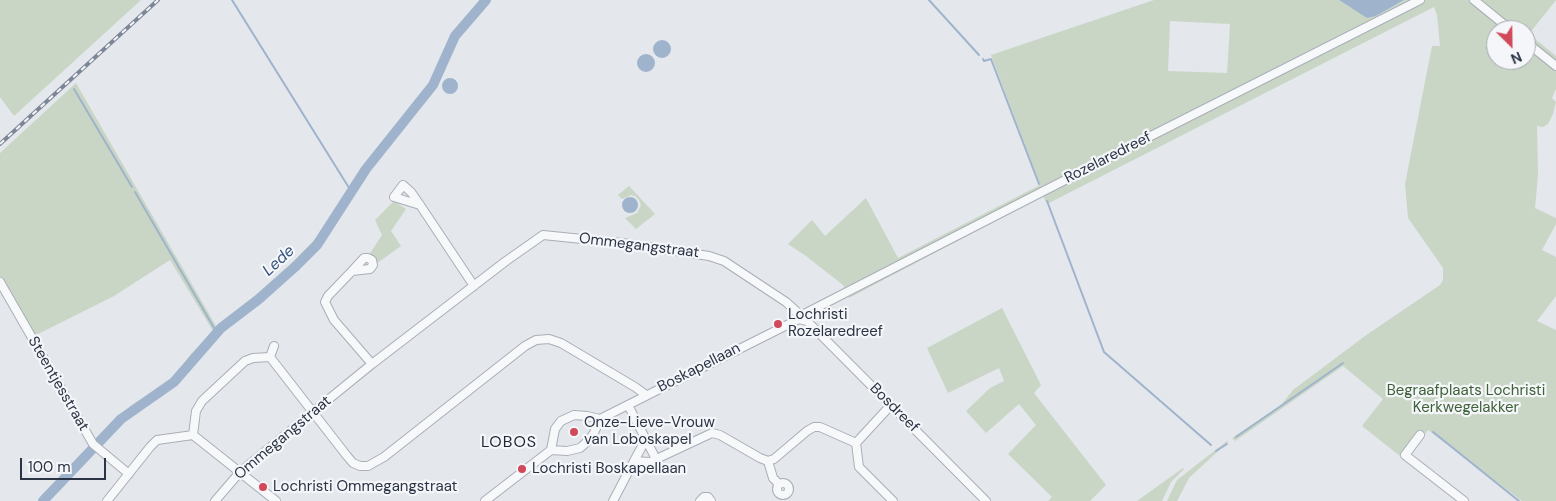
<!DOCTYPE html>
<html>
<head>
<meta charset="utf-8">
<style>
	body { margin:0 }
	#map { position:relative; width:1556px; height:501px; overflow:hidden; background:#e4e7ec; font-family:"DM Sans",sans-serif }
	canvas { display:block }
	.north { position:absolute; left:1486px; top:20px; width:50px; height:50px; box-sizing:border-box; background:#f4f6f9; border:1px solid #a4a8b1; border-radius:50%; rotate:157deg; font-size:14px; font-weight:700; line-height:20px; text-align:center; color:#2b3445 }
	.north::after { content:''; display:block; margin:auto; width:18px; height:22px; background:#d1495b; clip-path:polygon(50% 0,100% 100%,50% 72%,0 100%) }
	.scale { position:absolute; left:20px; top:458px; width:86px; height:22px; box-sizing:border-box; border:2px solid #2b3445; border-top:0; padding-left:6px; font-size:15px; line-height:18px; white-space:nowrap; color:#2b3445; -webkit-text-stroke:4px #f4f6f9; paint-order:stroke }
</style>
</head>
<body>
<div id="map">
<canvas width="1556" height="501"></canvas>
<div class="north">N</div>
<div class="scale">100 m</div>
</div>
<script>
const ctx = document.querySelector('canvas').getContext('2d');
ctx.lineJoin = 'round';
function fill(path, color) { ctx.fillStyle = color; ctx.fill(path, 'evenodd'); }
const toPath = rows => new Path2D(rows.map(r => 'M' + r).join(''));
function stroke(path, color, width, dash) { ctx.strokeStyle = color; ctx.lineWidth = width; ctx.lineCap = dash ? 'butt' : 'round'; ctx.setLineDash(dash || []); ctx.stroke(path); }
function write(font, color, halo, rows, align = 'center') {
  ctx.font = font + ' "DM Sans",sans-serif'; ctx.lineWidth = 4.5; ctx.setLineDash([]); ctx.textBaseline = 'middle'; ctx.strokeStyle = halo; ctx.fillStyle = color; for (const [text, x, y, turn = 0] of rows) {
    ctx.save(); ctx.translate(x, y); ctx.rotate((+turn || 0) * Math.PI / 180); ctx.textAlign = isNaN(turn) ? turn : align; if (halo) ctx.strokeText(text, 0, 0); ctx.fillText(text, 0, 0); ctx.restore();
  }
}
fill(toPath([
	[0,0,141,0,14,116,0,97],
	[1154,0,1339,0,1350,7,1376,16,1404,0,1556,0,1529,34,1556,56,1556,89,1552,98,1556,102,1553,114,1548,124,1543,127,1537,126,1538,175,1535,208,1556,218,1556,224,1542,250,1556,257,1556,296,1537,321,1556,330,1556,501,1522,501,1428,430,1405,460,1362,426,1383,399,1343,366,1235,441,1232,438,1281,405,1293,390,1365,336,1440,285,1443,280,1443,268,1408,218,1405,184,1432,46,1440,46,1437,15,1434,7,1047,204,1043,196,849,298,843,285,806,256,788,244,812,220,825,236,866,198,898,258,1040,185,991,55],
	[1170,21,1230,24,1227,73,1168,71],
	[1496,30,1526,30,1526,60,1496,60],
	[76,83,216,326,253,297,291,264,315,239,317,242,285,274,218,329,173,380,131,409,129,407,174,377,190,355,213,331,170,260,114,296,34,336,0,277,0,153],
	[629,186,655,214,636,229,625,218,637,213,641,205,639,200,635,196,631,195,622,199,618,195],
	[394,201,406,209,391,231,401,246,376,264,369,255,382,235,375,220],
	[1002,308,1041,385,1034,393,1106,485,1090,501,1048,501,1052,497,1008,454,1036,425,1019,404,986,433,966,411,990,388,1004,381,999,368,948,393,927,348],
	[1227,441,1228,442,1189,478,1177,501,1167,501,1177,480],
	[1183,468,1184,469,1171,482,1162,501,1137,501]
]), '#c9d6c5');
fill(toPath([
	[1339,0,1404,0,1376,16,1367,18],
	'653 49a9 9 0 1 1 18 0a9 9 0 1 1-18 0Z',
	'637 63a9 9 0 1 1 18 0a9 9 0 1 1-18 0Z',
	'442 86a8 8 0 1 1 16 0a8 8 0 1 1-16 0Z',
	'622 205a8 8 0 1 1 16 0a8 8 0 1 1-16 0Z'
]), '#9fb4cc');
stroke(toPath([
	[232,0,351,191],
	[929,0,979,55],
	[983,59,984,61,991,59,1039,184],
	[74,89,132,187],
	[135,192,217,333],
	[1047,201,1104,352,1211,445],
	[1433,432,1519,501],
	[1236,437,1343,363],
	[1216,451,1227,444]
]), '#9fb4cc', 2);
stroke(toPath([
	[43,501,121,419,174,382,221,328,259,299,296,266,317,245,366,169,433,85,455,36,486,0]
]), '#9fb4cc', 10);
const minor = toPath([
	[1474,0,1511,30],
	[1526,42,1556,66],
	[420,205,394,197,403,185,411,192,420,205,474,286],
	[352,271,364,258,368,258,372,260,373,265,370,269,352,271,328,296,325,302,334,320,372,364],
	[0,282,93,444,129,474],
	[799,319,807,321,986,501],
	[270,357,274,346],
	[628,405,656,459],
	[193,435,196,411,202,401,245,361,253,358,270,357,347,456,353,463,360,466,368,466,384,457,525,346,536,340,549,339,561,343,635,387,646,395],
	[193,435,276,501],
	[1420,435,1405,455,1464,501],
	[646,439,634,461,650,462,712,433,720,435,760,458,768,461,774,459,807,431,814,427,820,427,856,443],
	[856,443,859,467,893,501],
	[856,443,891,405],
	[551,450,567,451,580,448,589,440,594,433,600,419,799,319,806,313,1147,138,1420,0],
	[768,461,773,478,779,484],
	'777 489a6 6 0 1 1 12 0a6 6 0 1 1-12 0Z',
	[107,501,150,447,157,440,193,435],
	[215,501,240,472,313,412,372,364,506,261,543,235,622,243,709,256,724,261,786,302,796,311,799,319],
	[485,501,551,450,555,429,561,421,574,415,587,416,600,419],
	[613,501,634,461],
	[700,501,704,497,708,497,711,501]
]);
stroke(minor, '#a9aeb7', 10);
stroke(minor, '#f7f8fa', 8);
const rail = toPath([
	[0,144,158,0]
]);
stroke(rail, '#7d8696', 4);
stroke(rail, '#f4f6f9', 2, [5.5]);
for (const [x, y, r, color] of [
	[778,324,5,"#d1495b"],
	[574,432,5,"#d1495b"],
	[522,469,5,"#d1495b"],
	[263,487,5,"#d1495b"]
]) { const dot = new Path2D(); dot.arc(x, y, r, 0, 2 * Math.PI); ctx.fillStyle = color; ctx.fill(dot); stroke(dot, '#f4f6f9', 2); }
write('15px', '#2b3445', '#f4f6f9', [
	["Rozelaredreef",1108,158,-27],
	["Ommegangstraat",639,246,7],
	["Boskapellaan",699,368,-27],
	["Steentjesstraat",58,384,60],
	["Bosdreef",894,408,45],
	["Ommegangstraat",283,438,-40]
]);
write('15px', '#2b3445', '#f4f6f9', [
	["Lochristi",788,315],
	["Rozelaredreef",788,332],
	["Onze-Lieve-Vrouw",584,423],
	["van Loboskapel",584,440],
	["Lochristi Boskapellaan",532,469],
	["Lochristi Ommegangstraat",273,487]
], 'left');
write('15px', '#3f6138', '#f4f6f9', [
	["Begraafplaats Lochristi",1466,391],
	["Kerkwegelakker",1466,408]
]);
write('italic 16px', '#34527a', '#f4f6f9', [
	["Lede",279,261,-43]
]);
ctx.letterSpacing = '1px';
write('16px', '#1d2536', '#f4f6f9', [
	["LOBOS",509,443]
]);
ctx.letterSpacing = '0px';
</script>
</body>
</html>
